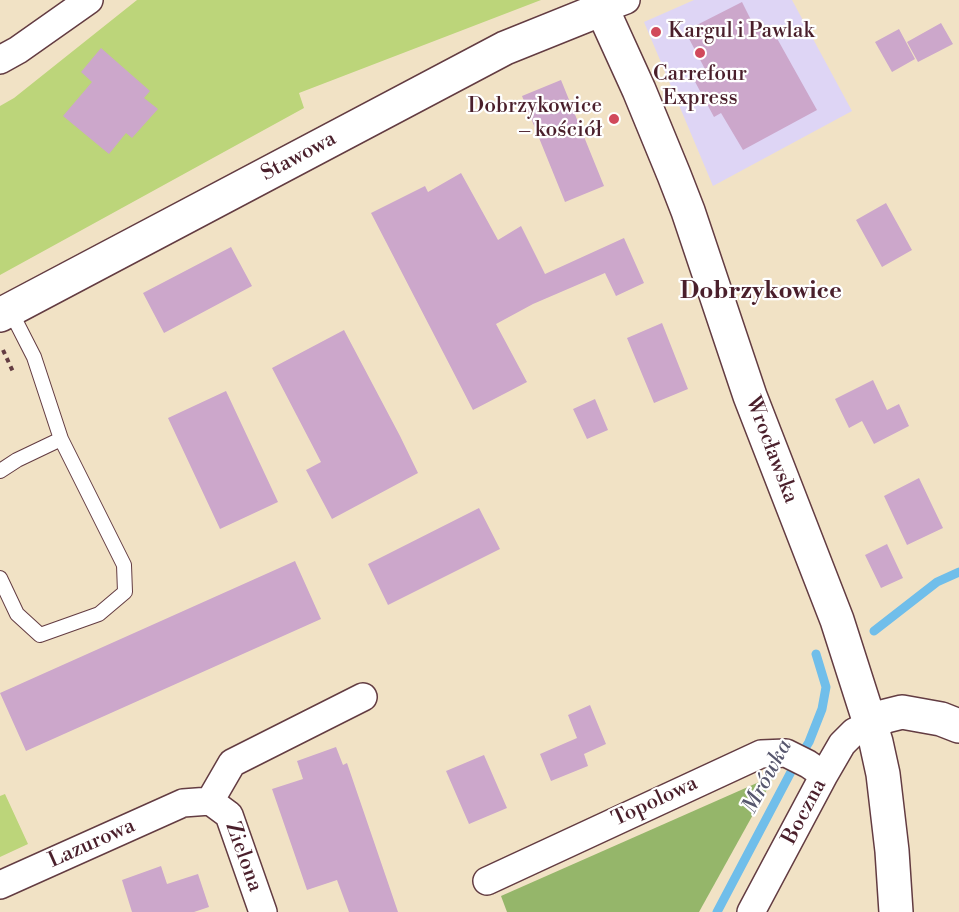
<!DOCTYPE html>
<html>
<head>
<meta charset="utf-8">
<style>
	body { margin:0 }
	canvas { display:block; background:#f1e2c5 }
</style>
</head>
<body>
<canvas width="959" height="912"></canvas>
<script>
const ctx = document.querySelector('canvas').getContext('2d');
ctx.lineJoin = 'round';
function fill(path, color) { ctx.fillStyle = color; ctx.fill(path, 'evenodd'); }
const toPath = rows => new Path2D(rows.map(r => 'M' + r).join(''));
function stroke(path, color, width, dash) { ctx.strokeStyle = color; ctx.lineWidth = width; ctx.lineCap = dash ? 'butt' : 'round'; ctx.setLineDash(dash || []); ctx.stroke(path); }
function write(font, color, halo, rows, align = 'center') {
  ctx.font = font + ' "Libre Bodoni",serif'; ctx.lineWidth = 4.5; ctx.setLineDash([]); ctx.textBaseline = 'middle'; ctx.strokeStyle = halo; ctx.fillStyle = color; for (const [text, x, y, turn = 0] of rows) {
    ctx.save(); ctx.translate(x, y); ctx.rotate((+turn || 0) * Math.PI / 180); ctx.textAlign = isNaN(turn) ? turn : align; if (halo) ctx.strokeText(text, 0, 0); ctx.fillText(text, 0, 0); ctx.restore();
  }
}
fill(toPath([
	[694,0,792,0,852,111,713,186,644,22]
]), '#ded5f5');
fill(toPath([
	[137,0,541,0,299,93,304,108,0,275,0,106,14,98],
	[5,794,28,844,0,857,0,796]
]), '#bcd57a');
fill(toPath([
	[775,775,699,912,507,912,501,896]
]), '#95b66a');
stroke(toPath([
	[874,631,937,582,959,572],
	[717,912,792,770,809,742,822,709,826,687,816,654]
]), '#70beea', 9);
fill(toPath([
	[742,2,753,24,762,20,769,35,774,33,817,110,743,150,721,113,714,117,693,78,706,71,685,31],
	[941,23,953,44,918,62,907,42],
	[899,29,915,59,892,72,875,42],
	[101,48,150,91,144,98,158,109,132,138,126,133,109,154,63,116,92,82,81,72],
	[561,80,604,186,565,202,522,96],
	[461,173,498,240,521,226,545,274,624,238,644,283,616,296,605,273,533,304,496,324,527,382,473,410,371,213,425,186,428,192],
	[886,203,912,250,882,267,856,220],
	[231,247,252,286,164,333,143,293],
	[662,323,688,389,654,403,627,338],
	[344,330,400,436,418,473,332,519,306,470,321,462,272,368],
	[873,380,887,410,899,404,909,426,874,444,862,421,849,428,835,399],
	[226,391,278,502,220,529,168,418],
	[595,399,608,430,587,439,573,409],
	[919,478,943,528,907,545,884,496],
	[479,508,500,549,388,605,368,564],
	[887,544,903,578,881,588,865,555],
	[295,561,321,619,26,751,0,693],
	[590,705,606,744,584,754,588,766,551,781,540,754,577,738,568,715],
	[336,747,343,765,347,763,398,912,349,912,337,880,307,890,272,789,303,779,297,761],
	[484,755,507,808,469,824,446,771],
	[161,866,167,884,198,874,209,907,194,912,132,912,122,880]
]), '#cca7cb');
const service = toPath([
	[0,471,17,460,61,439],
	[0,578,17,614,40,635,99,614,125,592,124,565,61,439,34,357,10,310]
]);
const minor = toPath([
	[602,9,626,0],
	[0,60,18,50,89,0],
	[210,801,232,763,363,697],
	[487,881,761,754,786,753,808,764,824,775],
	[0,885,183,803,210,801,229,815,263,912],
	[751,912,824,775,842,744,854,732,871,724]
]);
const tertiary = toPath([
	[598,0,639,90,674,175,688,211,750,396,837,620,876,742,883,774,892,851,896,912],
	[0,315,505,48,602,9],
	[871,724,886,716,902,712,941,719,959,726]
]);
stroke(service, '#633c42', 16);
stroke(minor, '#633c42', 30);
stroke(tertiary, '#633c42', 36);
stroke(toPath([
	[3,350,14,374]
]), '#633c42', 4, [4.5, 4.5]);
stroke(service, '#fff', 14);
stroke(minor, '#fff', 27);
stroke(tertiary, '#fff', 33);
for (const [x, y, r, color] of [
	[656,32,6,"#d1495b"],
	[700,53,6,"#d1495b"],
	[614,119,6,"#d1495b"]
]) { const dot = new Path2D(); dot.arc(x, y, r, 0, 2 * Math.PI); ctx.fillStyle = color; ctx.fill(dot); stroke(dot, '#fff', 2); }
write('21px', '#4a1f2b', '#fff', [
	["Kargul i Pawlak",668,32],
	["Carrefour",700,75,"center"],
	["Express",700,99,"center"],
	["Dobrzykowice",602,107,"right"],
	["– kościół",602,131,"right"]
], 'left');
write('21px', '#4a1f2b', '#fff', [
	["Stawowa",299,157,-28],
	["Wrocławska",771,450,69],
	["Topolowa",655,802,-25],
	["Boczna",805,812,-62],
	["Lazurowa",92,844,-24],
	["Zielona",243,857,70]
]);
write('italic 22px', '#57576e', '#fff', [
	["Mrówka",768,777,-62]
]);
write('bold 24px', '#4a1f2b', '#fff', [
	["Dobrzykowice",761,292]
]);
</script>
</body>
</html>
